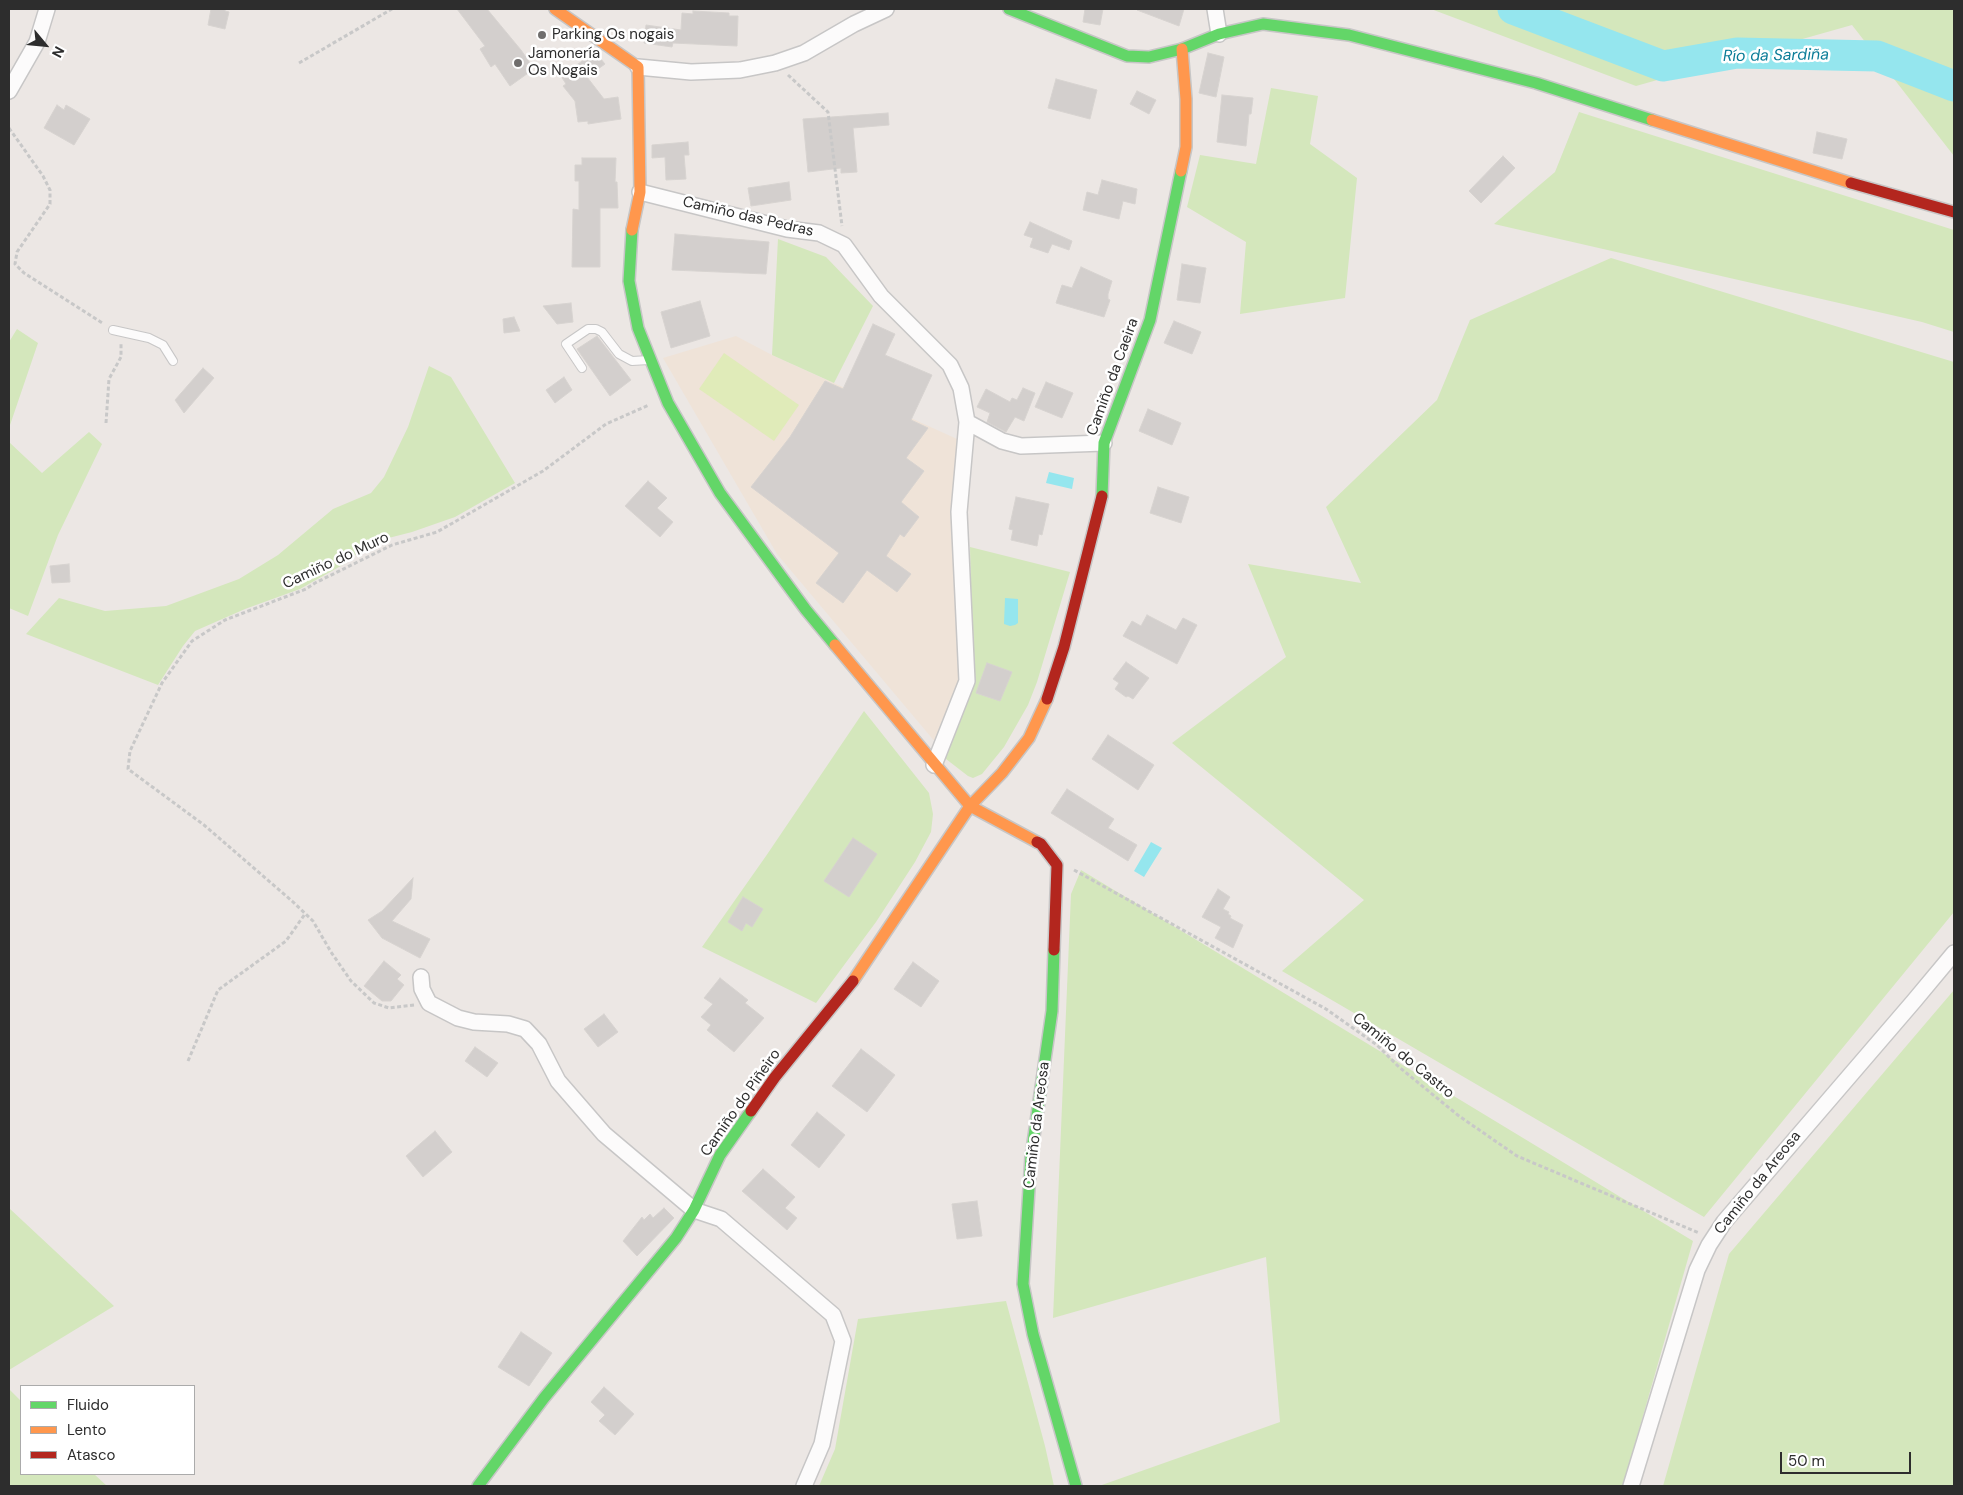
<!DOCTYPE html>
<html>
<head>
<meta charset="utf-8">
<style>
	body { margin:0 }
	#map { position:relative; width:1963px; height:1495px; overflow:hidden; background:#ece7e4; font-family:"DM Sans",sans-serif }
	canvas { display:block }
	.frame { position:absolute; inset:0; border:10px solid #2d2d2d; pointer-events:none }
	.legend { position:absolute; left:20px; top:1385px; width:175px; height:90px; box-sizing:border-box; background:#fff; border:1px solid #ababab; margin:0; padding:6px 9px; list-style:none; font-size:15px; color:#2d2d2d }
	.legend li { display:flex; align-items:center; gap:10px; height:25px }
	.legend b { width:25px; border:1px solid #ababab }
	.north { position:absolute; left:20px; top:20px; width:50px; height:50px; -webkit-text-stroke:4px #fff; paint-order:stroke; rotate:118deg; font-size:14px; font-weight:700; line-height:20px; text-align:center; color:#2d2d2d }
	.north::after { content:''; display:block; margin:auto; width:18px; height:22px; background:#2d2d2d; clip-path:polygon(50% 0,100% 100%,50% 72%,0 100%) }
	.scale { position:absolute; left:1780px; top:1452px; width:131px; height:22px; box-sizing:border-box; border:2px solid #2d2d2d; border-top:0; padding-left:6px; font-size:15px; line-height:18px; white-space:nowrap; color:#2d2d2d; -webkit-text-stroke:4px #fff; paint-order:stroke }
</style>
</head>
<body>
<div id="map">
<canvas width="1963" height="1495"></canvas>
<div class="frame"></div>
<ul class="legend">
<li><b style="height:6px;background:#63d668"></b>Fluido</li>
<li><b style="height:6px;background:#ff974d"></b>Lento</li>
<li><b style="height:6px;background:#b3261e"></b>Atasco</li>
</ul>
<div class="north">N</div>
<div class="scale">50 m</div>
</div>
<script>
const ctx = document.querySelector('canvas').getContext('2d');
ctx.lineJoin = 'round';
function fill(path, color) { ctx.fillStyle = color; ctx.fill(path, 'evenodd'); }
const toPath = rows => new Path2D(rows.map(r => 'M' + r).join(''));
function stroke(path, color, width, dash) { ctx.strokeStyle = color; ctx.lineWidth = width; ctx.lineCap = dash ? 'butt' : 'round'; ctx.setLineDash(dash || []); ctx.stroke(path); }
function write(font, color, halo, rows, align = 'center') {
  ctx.font = font + ' "DM Sans",sans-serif'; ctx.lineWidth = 5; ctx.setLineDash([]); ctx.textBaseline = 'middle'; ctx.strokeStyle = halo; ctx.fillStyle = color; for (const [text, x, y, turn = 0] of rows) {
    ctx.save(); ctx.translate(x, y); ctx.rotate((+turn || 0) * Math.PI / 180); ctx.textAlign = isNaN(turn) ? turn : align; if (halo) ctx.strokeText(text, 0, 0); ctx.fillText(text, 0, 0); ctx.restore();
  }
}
fill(toPath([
	[736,336,772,355,957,439,952,536,961,677,936,743,777,554,663,358]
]), '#efe3d8');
fill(toPath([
	[1431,9,1954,9,1954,156,1852,25,1636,86],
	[1271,88,1318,96,1310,144,1357,178,1345,298,1240,314,1246,242,1187,207,1200,155,1256,164],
	[1579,112,1954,230,1954,332,1922,322,1494,224,1555,172],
	[778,239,826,257,873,306,834,383,772,355],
	[1611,258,1954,362,1954,912,1704,1217,1282,971,1364,900,1172,743,1286,657,1248,564,1361,583,1326,507,1437,400,1470,320],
	[17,329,38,343,9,428,9,342],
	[429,366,451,377,515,483,455,517,412,532,369,543,346,563,300,589,245,609,195,631,183,646,158,685,26,634,59,598,105,611,166,606,239,579,278,555,333,509,371,493,384,477,408,427],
	[89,432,102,444,58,535,28,616,9,608,9,442,42,473],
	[970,547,1070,572,1037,682,1028,705,1004,747,982,774,973,778,968,776,946,759,945,755,973,682],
	[864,711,929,793,933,814,931,832,915,862,876,922,816,1003,702,947,766,856],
	[1081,870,1693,1241,1623,1486,1099,1486,1280,1422,1266,1257,1053,1318,1071,894],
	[1954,990,1954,1486,1663,1486,1729,1254],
	[9,1208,114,1306,9,1370],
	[1006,1301,1045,1446,1054,1486,819,1486,835,1449,858,1319],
	[9,1389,21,1401,21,1474,94,1474,107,1486,9,1486]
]), '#d4e7bc');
fill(toPath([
	[724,353,799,405,774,441,699,389]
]), '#e0ebb9');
fill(toPath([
	[1049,472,1074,478,1072,489,1046,483],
	[1005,598,1018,599,1018,623,1015,625,1010,626,1004,624],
	[1151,842,1162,848,1144,877,1134,871]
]), '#95e6ee');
stroke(toPath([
	[1513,9,1663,66,1737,53,1877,56,1954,86]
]), '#95e6ee', 31);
const building = toPath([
	[211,9,225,9,225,11,229,12,225,29,208,25,211,9],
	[457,9,487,9,521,50,530,63,526,65,531,71,510,86,495,64,491,67,480,49,485,46,457,9],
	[1085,9,1103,9,1100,25,1083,22,1085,9],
	[1137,9,1184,9,1179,26,1137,10,1137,9],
	[693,11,729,13,729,16,738,16,737,46,673,43,672,47,644,43,646,25,681,30,682,13,693,14,693,11],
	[595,52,605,64,587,77,604,99,618,97,621,119,588,124,588,121,578,122,575,101,563,86,566,84,561,76,595,52],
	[1208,53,1224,57,1216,97,1199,93,1208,53],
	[1056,79,1097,90,1090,119,1048,108,1056,79],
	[1137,91,1156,100,1149,114,1130,104,1137,91],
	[1222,95,1253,98,1251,114,1249,114,1246,146,1217,142,1222,95],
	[57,105,64,110,66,105,90,119,74,145,44,128,57,105],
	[888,113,889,125,853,128,857,172,841,173,841,168,808,172,803,119,888,113],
	[1817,132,1847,139,1842,159,1813,153,1817,132],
	[688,142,689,155,684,155,686,179,666,180,665,157,652,158,652,145,688,142],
	[1503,156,1515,168,1481,203,1469,191,1503,156],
	[582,158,616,158,615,182,617,182,618,208,600,208,600,267,572,267,573,209,579,210,579,181,575,181,575,165,582,165,582,158],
	[1102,180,1137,189,1135,204,1123,201,1119,219,1083,210,1087,192,1098,195,1102,180],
	[789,182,791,200,751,206,748,188,789,182],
	[1030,222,1072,241,1069,250,1052,244,1048,253,1030,247,1033,238,1024,235,1030,222],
	[675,234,769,242,766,274,672,270,675,234],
	[1182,264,1206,268,1200,303,1177,300,1182,264],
	[1081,267,1112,281,1108,294,1108,299,1110,300,1104,317,1056,303,1062,285,1072,288,1081,267],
	[700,301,710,336,671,348,661,312,700,301],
	[571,303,573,322,557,324,543,306,571,303],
	[514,317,520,331,504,333,503,319,514,317],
	[1174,321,1201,332,1192,354,1164,343,1174,321],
	[873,324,895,334,885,355,932,375,911,420,928,428,906,458,924,471,901,502,919,517,904,537,900,534,886,556,911,574,897,592,867,570,843,603,816,583,839,553,751,487,790,437,825,381,843,389,873,324],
	[597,336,631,380,610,396,577,349,597,336],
	[203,368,214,378,184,413,175,400,203,368],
	[564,377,572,390,555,403,546,390,564,377],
	[1046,382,1073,393,1062,418,1035,407,1046,382],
	[1023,388,1035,393,1024,421,1015,417,1006,432,987,422,990,413,977,407,986,389,1010,402,1012,398,1017,400,1023,388],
	[1148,409,1181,423,1172,445,1139,431,1148,409],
	[648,481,667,498,657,508,673,522,660,537,625,506,648,481],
	[1158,487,1189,497,1181,523,1150,513,1158,487],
	[1016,497,1049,504,1042,535,1039,534,1037,546,1011,540,1013,530,1009,529,1016,497],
	[69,564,70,582,52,583,50,566,69,564],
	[1147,615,1176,630,1183,618,1197,625,1177,664,1123,636,1132,621,1141,626,1147,615],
	[1126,662,1149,678,1133,699,1128,696,1126,697,1115,689,1119,683,1113,679,1126,662],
	[987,663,1012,672,1000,701,976,693,987,663],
	[1108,735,1154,765,1138,790,1092,759,1108,735],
	[1067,789,1114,819,1108,828,1137,845,1128,861,1051,813,1067,789],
	[853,838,877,854,849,897,824,881,853,838],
	[413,878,411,899,392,921,430,939,420,958,382,938,368,920,382,911,413,878],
	[1218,889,1230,897,1223,909,1229,912,1228,914,1231,916,1230,918,1243,925,1233,948,1215,938,1221,927,1202,917,1218,889],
	[743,897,763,909,752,927,746,923,742,931,728,922,743,897],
	[384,961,401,975,397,979,404,985,391,1001,382,1001,364,986,384,961],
	[913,962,939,981,921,1007,894,989,913,962],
	[720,978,748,1000,745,1003,764,1018,734,1052,707,1030,711,1025,701,1017,713,1004,704,998,720,978],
	[604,1014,618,1032,598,1047,584,1029,604,1014],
	[475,1047,498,1063,487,1077,465,1061,475,1047],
	[861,1049,895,1075,867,1112,832,1086,861,1049],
	[817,1112,845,1135,819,1168,791,1145,817,1112],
	[435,1131,452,1152,423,1177,406,1156,435,1131],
	[763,1169,795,1197,785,1208,797,1218,787,1230,742,1191,763,1169],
	[977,1201,982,1236,957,1239,952,1204,977,1201],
	[664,1208,674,1218,637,1256,623,1241,642,1217,644,1220,650,1214,653,1218,664,1208],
	[521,1332,552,1353,529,1386,498,1367,521,1332],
	[604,1387,634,1414,615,1435,599,1421,605,1415,591,1402,604,1387]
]);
fill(building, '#d3cfcd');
stroke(building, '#d7d3d0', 1);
const lane = toPath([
	[113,330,149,338,163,345,173,361],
	[582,368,566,344,588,329,596,329,602,332,619,354,632,361,649,360]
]);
const street = toPath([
	[1215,9,1219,34],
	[638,67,691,72,740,70,775,63,804,53,854,24,886,9],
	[9,91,37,42,47,9],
	[640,192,787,229,819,233,844,245,881,296,950,365,961,388,967,422,959,512,967,681,934,765],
	[967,422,1002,441,1021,446,1104,443],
	[421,977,422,989,429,1003,458,1018,474,1022,508,1024,525,1029,539,1044,558,1081,604,1134,694,1210,721,1219,833,1315,843,1341,822,1444,804,1486],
	[1631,1486,1697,1270,1709,1245,1724,1222,1914,1001,1954,953]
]);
const fast = toPath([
	[1009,9,1127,56,1149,57,1182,49,1219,34,1263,24,1349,35,1536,83,1652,120],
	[632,230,629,281,638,328,668,403,720,493,806,610,835,645],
	[1102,496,1104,443,1150,320,1181,171],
	[1054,950,1052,1011,1031,1157,1023,1284,1033,1334,1076,1486],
	[478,1486,544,1398,676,1238,694,1210,720,1155,751,1111]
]);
const slow = toPath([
	[555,9,638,67,640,192,632,230],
	[1652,120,1851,183],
	[1181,171,1186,147,1186,99,1182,49],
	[835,645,970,806,1037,842],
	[853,981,970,806,1002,773,1029,738,1047,699]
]);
const jam = toPath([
	[1851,183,1954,212],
	[1047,699,1064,647,1102,496],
	[1037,842,1041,844,1057,865,1054,950],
	[751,1111,775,1077,853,981]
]);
stroke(lane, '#c7c6c6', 10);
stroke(street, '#c7c6c6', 18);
stroke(fast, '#c7c6c6', 14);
stroke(slow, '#c7c6c6', 14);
stroke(jam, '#c7c6c6', 14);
stroke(toPath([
	[299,63,392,9],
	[788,75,828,112,842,226],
	[9,128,43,176,50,190,50,204,17,252,15,264,24,273,104,324],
	[106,423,109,379,121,357,121,342],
	[1074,870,1326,1009,1377,1045,1399,1067,1459,1116,1517,1156,1699,1233],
	[414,1005,389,1008,374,1003,351,981,331,952,313,921,292,901,204,825,128,769,130,751,162,683,192,641,225,620,306,589,315,583,392,545,437,532,543,471,606,424,649,405],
	[188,1061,218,990,286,941,305,914]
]), '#c8c8c8', 3, [4, 2.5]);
stroke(lane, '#fcfbfb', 8);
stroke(street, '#fcfbfb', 15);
stroke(fast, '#63d668', 11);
stroke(slow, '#ff974d', 11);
stroke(jam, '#b3261e', 11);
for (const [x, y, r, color] of [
	[542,35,5,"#706e6d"],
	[518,63,5,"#706e6d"]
]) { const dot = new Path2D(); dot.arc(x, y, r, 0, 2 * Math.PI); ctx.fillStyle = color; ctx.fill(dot); stroke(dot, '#fff', 2); }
write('15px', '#2d2d2d', '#fff', [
	["Parking Os nogais",552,35],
	["Jamonería",528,54],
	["Os Nogais",528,71]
], 'left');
write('15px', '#2d2d2d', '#fff', [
	["Camiño das Pedras",748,217,13],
	["Camiño da Caeira",1113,377,-70],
	["Camiño do Muro",336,561,-25],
	["Camiño do Castro",1403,1056,39],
	["Camiño do Piñeiro",741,1103,-55],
	["Camiño da Areosa",1037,1125,-83],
	["Camiño da Areosa",1758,1183,-51]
]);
write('italic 16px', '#0a7c97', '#fff', [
	["Río da Sardiña",1776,56,-1]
]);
</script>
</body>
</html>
